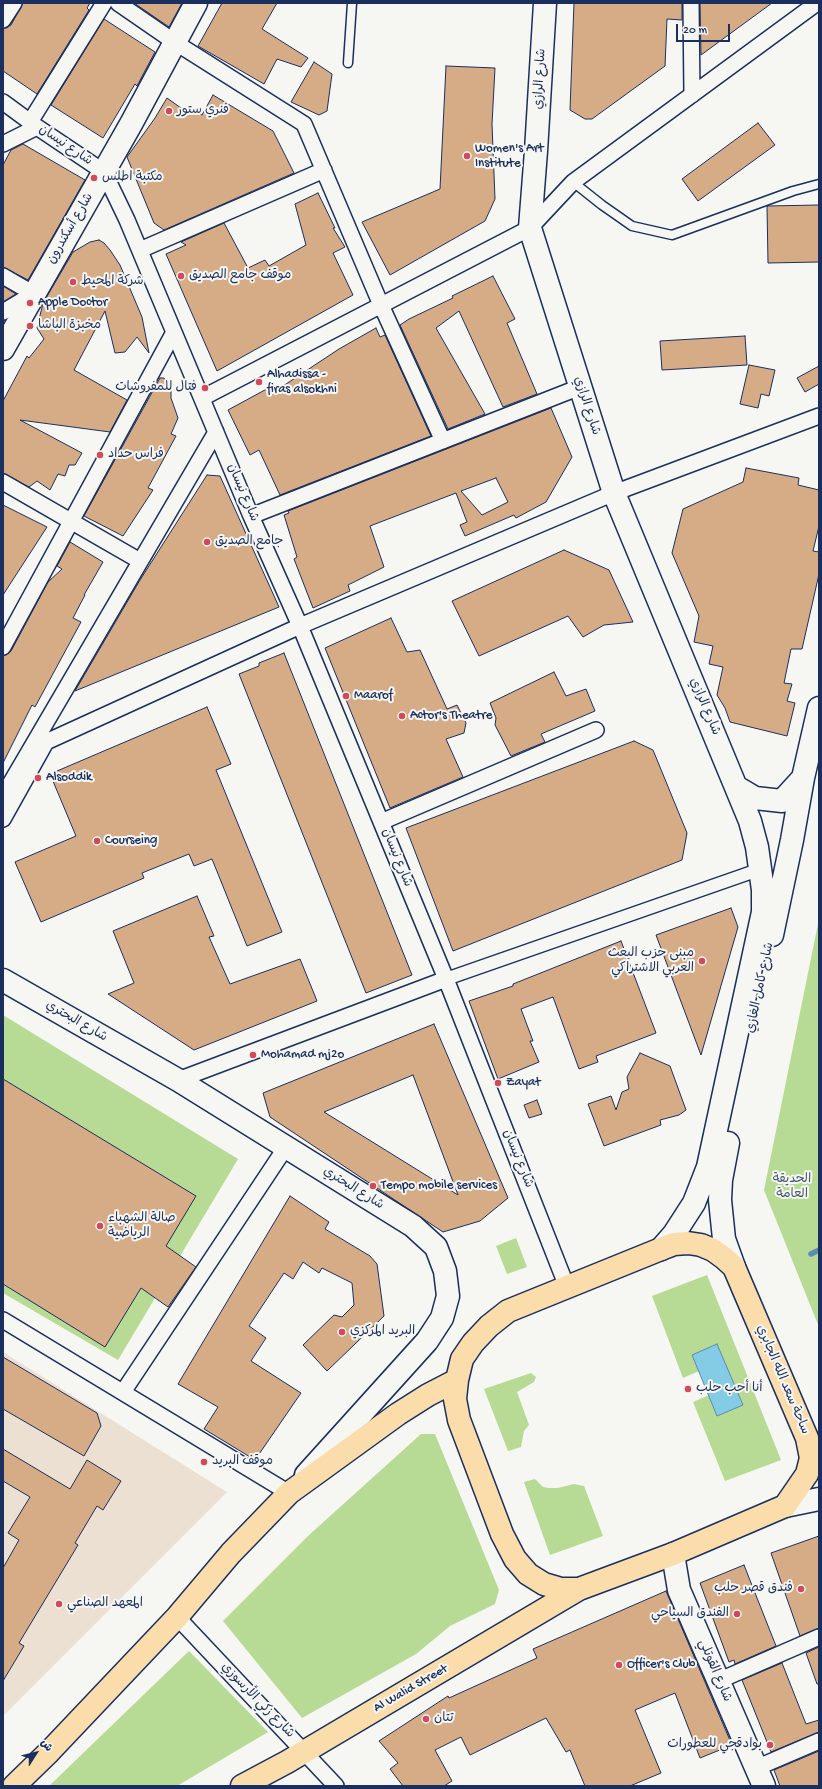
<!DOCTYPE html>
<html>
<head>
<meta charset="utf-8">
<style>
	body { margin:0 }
	#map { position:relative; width:822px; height:1789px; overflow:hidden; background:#f6f6f2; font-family:"Gochi Hand","Playpen Sans Arabic",sans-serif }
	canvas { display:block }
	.frame { position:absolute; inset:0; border:4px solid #1b2f5e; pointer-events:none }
	.north { position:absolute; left:16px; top:1733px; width:40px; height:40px; -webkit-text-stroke:3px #f6f6f2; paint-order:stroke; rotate:54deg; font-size:11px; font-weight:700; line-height:16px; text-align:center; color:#1b2f5e }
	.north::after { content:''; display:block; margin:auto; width:14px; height:18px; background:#1b2f5e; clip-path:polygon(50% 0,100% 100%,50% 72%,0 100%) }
	.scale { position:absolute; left:676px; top:24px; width:54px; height:18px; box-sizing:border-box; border:2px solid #1b2f5e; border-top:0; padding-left:5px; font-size:12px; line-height:14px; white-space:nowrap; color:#1b2f5e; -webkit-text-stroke:3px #f6f6f2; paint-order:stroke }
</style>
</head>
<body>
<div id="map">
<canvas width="822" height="1789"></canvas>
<div class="frame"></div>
<div class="north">ش</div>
<div class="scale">20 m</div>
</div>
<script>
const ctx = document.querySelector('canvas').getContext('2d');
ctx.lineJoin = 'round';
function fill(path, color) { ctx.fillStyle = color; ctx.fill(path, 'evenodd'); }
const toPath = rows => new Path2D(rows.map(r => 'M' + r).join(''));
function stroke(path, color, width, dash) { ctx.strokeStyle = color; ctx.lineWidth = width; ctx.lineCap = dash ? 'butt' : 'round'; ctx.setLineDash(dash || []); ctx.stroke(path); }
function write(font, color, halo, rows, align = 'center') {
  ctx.font = font + ' "Gochi Hand","Playpen Sans Arabic",sans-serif'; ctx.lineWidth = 4; ctx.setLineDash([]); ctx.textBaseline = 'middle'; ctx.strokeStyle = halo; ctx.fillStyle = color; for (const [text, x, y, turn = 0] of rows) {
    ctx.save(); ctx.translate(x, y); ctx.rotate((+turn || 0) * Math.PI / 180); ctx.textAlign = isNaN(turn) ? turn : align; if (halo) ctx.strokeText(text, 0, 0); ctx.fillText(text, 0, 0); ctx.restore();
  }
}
fill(toPath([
	[3,1352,227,1492,3,1716]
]), '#ece0d2');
fill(toPath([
	[819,919,819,1327,764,1190],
	[3,1015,238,1159,118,1360,3,1293],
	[516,1238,527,1267,507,1274,496,1246],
	[707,1275,781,1460,725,1481,693,1402,709,1395,699,1371,683,1378,652,1296],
	[531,1373,536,1377,534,1382,517,1392,529,1425,524,1431,521,1447,508,1451,484,1389],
	[421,1434,435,1434,499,1590,495,1604,450,1626,416,1654,302,1718,223,1621,308,1536],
	[535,1479,543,1487,549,1488,558,1488,574,1484,584,1486,603,1536,550,1555,524,1482],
	[189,1651,268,1732,177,1786,49,1786]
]), '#b7da94');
const water = toPath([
	[717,1344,743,1405,717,1416,692,1355,717,1344]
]);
fill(water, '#84cbe5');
stroke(water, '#5a8daf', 1);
stroke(toPath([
	[811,1254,819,1250]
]), '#5a8daf', 5.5);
const building = toPath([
	[23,3,90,3,87,8,89,10,37,94,3,71,3,29,11,25,23,3],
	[134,3,182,3,169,27,134,3],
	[222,3,277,3,262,29,308,58,301,67,277,59,264,84,198,46,222,3],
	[574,3,682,3,682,20,667,19,665,66,592,119,585,119,570,110,574,3],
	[700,3,772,3,701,55,700,3],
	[104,19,155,52,137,86,135,84,103,138,51,105,104,19],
	[314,62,332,74,327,111,319,115,291,102,314,62],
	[446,66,495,68,492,124,495,199,485,221,390,275,362,222,440,189,446,66],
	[213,95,273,131,294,173,164,230,154,223,127,157,155,118,167,98,181,108,202,115,213,95],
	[758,123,775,145,698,201,682,179,758,123],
	[23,144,85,180,28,280,3,267,3,165,11,150,23,144],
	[318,193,335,228,333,228,345,247,333,253,353,295,217,371,166,254,186,245,181,242,224,223,248,268,265,260,269,266,306,245,295,204,318,193],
	[819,205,819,262,768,263,767,206,819,205],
	[99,240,104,243,110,250,120,265,128,284,142,317,149,353,137,337,125,352,115,353,105,311,74,370,127,400,110,432,20,420,82,453,75,465,69,465,65,476,58,474,50,490,37,481,29,487,3,473,3,401,27,356,29,358,44,339,37,328,43,303,73,252,90,242,99,240],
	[493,276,515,319,507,323,537,394,503,407,459,311,436,328,485,414,448,429,400,325,409,319,453,298,452,296,493,276],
	[3,286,16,294,3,302,3,286],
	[376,328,380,337,385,335,431,436,280,495,259,450,250,455,228,410,274,385,277,390,339,349,376,328],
	[745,336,747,365,662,370,660,341,745,336],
	[749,365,775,370,769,396,761,394,758,408,740,404,749,365],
	[819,366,819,384,805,392,797,378,819,366],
	[160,378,164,378,171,391,171,398,178,418,171,434,176,436,148,488,153,490,123,536,84,516,160,378],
	[551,408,572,457,546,502,516,518,514,515,465,536,460,525,467,522,456,493,370,526,384,567,348,585,350,591,313,608,294,559,297,557,284,515,289,513,288,511,551,408],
	[496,478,508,502,482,515,461,491,496,478],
	[746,468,799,478,798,485,819,490,819,526,813,551,819,552,819,574,802,649,791,649,784,683,792,684,787,701,795,703,787,736,730,722,725,708,717,695,723,667,709,664,713,646,694,642,699,616,672,553,683,509,743,482,746,468],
	[207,475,220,476,279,607,75,691,140,580,207,475],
	[3,505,47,527,3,595,3,505],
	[70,542,103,562,84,595,85,595,73,618,81,622,35,707,32,705,3,763,3,656,11,651,48,582,62,569,57,566,70,542],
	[564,550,609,570,633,622,604,625,583,637,568,616,479,656,452,601,564,550],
	[391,618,407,652,420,650,447,709,457,705,466,723,464,733,446,739,463,777,390,808,325,648,391,618],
	[284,653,412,975,366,993,239,674,259,666,259,663,284,653],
	[554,672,566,696,586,689,595,711,541,734,545,742,511,756,495,725,496,718,490,703,554,672],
	[207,707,231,764,216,770,282,932,247,946,212,859,194,866,189,854,142,873,144,878,41,922,15,862,76,836,50,774,207,707],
	[634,741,653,750,687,833,682,860,453,951,406,828,634,741],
	[197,896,214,936,209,937,230,984,300,959,317,1001,194,1050,108,994,134,983,113,931,197,896],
	[731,908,738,927,701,1055,656,935,731,908],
	[621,941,656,1033,596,1056,598,1062,579,1069,553,997,521,1009,533,1041,530,1041,539,1062,498,1079,469,1001,513,986,513,984,621,941],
	[434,1024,508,1198,480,1221,443,1232,270,1117,263,1093,434,1024],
	[413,1075,458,1195,324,1112,413,1075],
	[640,1053,670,1066,686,1110,679,1115,660,1120,661,1125,604,1146,588,1104,611,1096,616,1110,622,1092,629,1089,627,1077,640,1053],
	[3,1079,196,1196,166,1246,196,1267,168,1307,141,1288,105,1347,3,1284,3,1079],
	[537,1100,542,1114,529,1118,524,1105,537,1100],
	[290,1196,329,1222,325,1229,370,1256,377,1264,384,1316,327,1371,303,1345,334,1315,342,1317,354,1305,352,1283,322,1268,319,1273,303,1262,293,1279,284,1273,249,1326,266,1338,251,1361,301,1393,255,1460,204,1429,218,1407,178,1384,290,1196],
	[3,1357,97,1413,101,1426,84,1456,3,1409,3,1357],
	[3,1449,70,1489,87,1460,121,1481,103,1510,97,1506,75,1543,78,1545,19,1643,24,1646,3,1681,3,1568,19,1540,8,1533,30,1497,3,1481,3,1449],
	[819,1536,819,1628,800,1636,771,1553,819,1536],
	[744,1565,776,1646,735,1664,734,1660,729,1662,700,1583,744,1565],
	[666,1591,732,1745,700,1758,675,1693,635,1710,661,1773,630,1786,585,1786,570,1750,566,1752,546,1718,470,1755,461,1737,435,1750,452,1781,444,1786,403,1786,390,1769,398,1763,379,1741,448,1696,449,1698,537,1658,533,1649,666,1591],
	[819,1647,819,1684,817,1684,806,1653,819,1647],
	[782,1663,806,1724,819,1720,819,1732,771,1752,742,1680,782,1663],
	[819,1751,819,1786,780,1786,774,1770,819,1751]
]);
fill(building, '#d6ac87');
stroke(building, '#1b2f5e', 1);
const service = toPath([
	[348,63,352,3],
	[573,182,602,205,632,226,672,235,793,191,819,184]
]);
const pedestrian = toPath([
	[446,979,761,869]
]);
const minor = toPath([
	[118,3,176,43,304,124,381,305,443,441],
	[691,3,692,95],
	[3,20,14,3],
	[3,102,37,127,104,172,127,220,251,516,300,626,446,979,567,1287],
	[30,122,104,3],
	[3,144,37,127],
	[140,250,324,170],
	[3,276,34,294],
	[3,312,33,294],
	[202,398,530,228,573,182,817,3],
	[3,482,140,561],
	[251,516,580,387],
	[3,647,174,332],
	[3,796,216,432],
	[3,819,46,742,300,626,614,493,819,416],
	[381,822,596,730],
	[178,1080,446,979],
	[3,1320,289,1493],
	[123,1392,286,1147],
	[177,1617,336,1786],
	[718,1681,819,1637],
	[756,1768,819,1741]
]);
const secondary = toPath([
	[545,3,536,151,530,228,614,493,750,821,757,847,763,890,763,912,708,1167,694,1203,674,1234,661,1249],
	[3,349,131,124,196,3],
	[738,788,755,798,782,801,803,778],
	[772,935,792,840,803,778,819,708],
	[3,980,178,1080,413,1226,436,1247,445,1271,448,1296,442,1318,427,1341,306,1475],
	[728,1143,721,1180,720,1200,724,1239,734,1267],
	[785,1506,819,1499],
	[673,1554,679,1590,764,1786]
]);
const primary = toPath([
	[688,1243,701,1245,713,1250,724,1258,734,1267,807,1438,811,1458,807,1474,785,1506,673,1554,579,1589,561,1589,544,1584,528,1574,515,1559,502,1534,459,1420,455,1399,457,1380,462,1359,473,1343,489,1326,508,1311,661,1249,674,1244,688,1243],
	[14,1786,49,1752,177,1617,231,1553,289,1493,398,1414,428,1395,457,1380],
	[242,1786,287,1762,579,1589]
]);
stroke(service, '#1b2f5e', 11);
stroke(pedestrian, '#1b2f5e', 15);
stroke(minor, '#1b2f5e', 18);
stroke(secondary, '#1b2f5e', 25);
stroke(primary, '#1b2f5e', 25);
stroke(service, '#f6f6f2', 8);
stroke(pedestrian, '#f6f6f2', 12);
stroke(minor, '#f6f6f2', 15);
stroke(secondary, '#f6f6f2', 22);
stroke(primary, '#faddab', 22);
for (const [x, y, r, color] of [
	[169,111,4,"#d1495b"],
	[467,156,4,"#d1495b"],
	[94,178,4,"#d1495b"],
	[181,276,4,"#d1495b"],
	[73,282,4,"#d1495b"],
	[30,303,4,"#d1495b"],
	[30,326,4,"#d1495b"],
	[259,382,4,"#d1495b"],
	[205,388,4,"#d1495b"],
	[100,455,4,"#d1495b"],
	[207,542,4,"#d1495b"],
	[346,696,4,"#d1495b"],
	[402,716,4,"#d1495b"],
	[38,778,4,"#d1495b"],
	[97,841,4,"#d1495b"],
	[702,961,4,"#d1495b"],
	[253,1055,4,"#d1495b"],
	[498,1083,4,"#d1495b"],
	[373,1186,4,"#d1495b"],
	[100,1226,4,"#d1495b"],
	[342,1332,4,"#d1495b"],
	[688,1389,4,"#d1495b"],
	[204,1462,4,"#d1495b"],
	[801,1589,4,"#d1495b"],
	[59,1604,4,"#d1495b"],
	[737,1614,4,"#d1495b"],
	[619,1665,4,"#d1495b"],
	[426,1719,4,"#d1495b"],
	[770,1745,4,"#d1495b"]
]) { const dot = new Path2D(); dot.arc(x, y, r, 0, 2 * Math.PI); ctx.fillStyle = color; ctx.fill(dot); stroke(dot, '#f6f6f2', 1.5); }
write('13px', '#1b2f5e', '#f6f6f2', [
	["شارع الرازي",541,79,-87],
	["شارع نيسان",65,146,34],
	["شارع أسكندرون",71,229,-60],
	["شارع الرازي",586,406,72],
	["شارع نيسان",242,493,67],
	["شارع الرازي",704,707,67],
	["شارع نيسان",396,858,68],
	["شارع كامل الغازي",761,988,-78],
	["شارع البحتري",76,1022,30],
	["شارع نيسان",517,1159,68],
	["شارع البحتري",353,1189,32],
	["ساحة سعد الله الجابري",782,1380,67],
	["شارع القوتلي",714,1671,67],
	["Al Walid Street",411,1689,-30],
	["شارع زكي الأرسوزي",257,1701,46]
]);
write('13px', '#1b2f5e', '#f6f6f2', [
	["فنري ستور",177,111],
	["Women's Art",475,149],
	["Institute",475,164],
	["مكتبة اطلس",102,178],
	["موقف جامع الصديق",189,276],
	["شركة المحيط",81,282],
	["Apple Doctor",38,303],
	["مخبزة الباشا",38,326],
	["Alhadissa -",267,375],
	["firas alsokhni",267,390],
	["فتال للمفروشات",197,388,"right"],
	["فراس حداد",108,455],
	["جامع الصديق",215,542],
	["Maarof",354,696],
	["Actor's Theatre",410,716],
	["Alsoddik",46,778],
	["Courseing",105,841],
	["مبنى حزب البعث",694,954,"right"],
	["العربي الاشتراكي",694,969,"right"],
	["Mohamad mj2o",261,1055],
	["Zayat",506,1083],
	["Tempo mobile services",381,1186],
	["صالة الشهباء",108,1219],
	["الرياضية",108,1234],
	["البريد المركزي",350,1332],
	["أنا أحب حلب",696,1389],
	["موقف البريد",212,1462],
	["فندق قصر حلب",793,1589,"right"],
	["المعهد الصناعي",67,1604],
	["الفندق السياحي",729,1614,"right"],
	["Officer's Club",627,1665],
	["تتان",434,1719],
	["بوادقجي للعطورات",762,1745,"right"]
], 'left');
write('13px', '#425a6c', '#f6f6f2', [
	["الحديقة",792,1180],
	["العامة",792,1195]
]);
</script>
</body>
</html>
